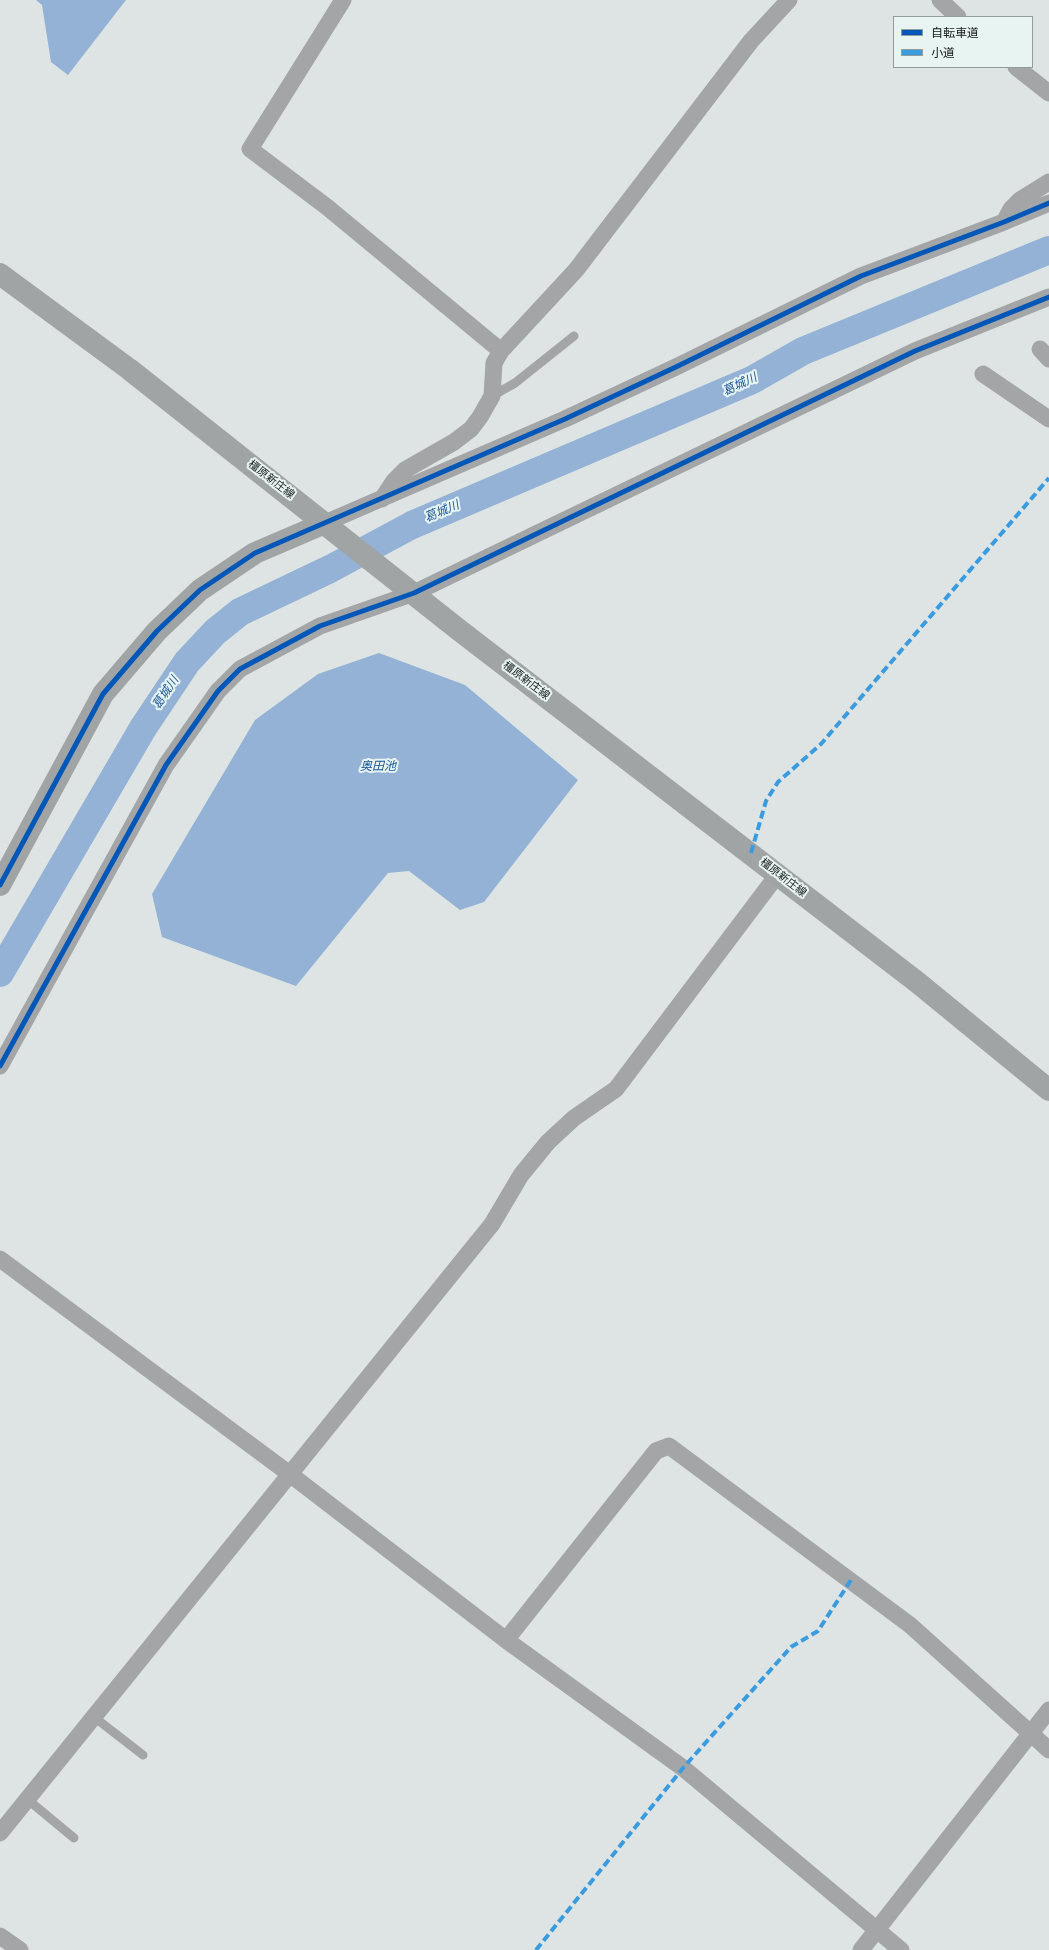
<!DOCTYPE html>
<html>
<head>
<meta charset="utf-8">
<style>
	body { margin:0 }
	#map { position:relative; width:1049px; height:1950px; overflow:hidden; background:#dde4e3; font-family:"Source Serif 4","Noto Sans JP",serif }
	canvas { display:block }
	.legend { position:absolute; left:893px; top:16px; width:140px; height:52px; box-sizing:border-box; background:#e7f4f2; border:1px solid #939c9b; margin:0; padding:5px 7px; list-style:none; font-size:12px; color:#151919 }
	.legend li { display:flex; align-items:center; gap:8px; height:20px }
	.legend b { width:20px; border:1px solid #939c9b }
</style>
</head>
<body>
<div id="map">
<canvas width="1049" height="1950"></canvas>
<ul class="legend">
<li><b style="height:5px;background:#0057b8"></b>自転車道</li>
<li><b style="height:5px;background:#3b9bdf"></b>小道</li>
</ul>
</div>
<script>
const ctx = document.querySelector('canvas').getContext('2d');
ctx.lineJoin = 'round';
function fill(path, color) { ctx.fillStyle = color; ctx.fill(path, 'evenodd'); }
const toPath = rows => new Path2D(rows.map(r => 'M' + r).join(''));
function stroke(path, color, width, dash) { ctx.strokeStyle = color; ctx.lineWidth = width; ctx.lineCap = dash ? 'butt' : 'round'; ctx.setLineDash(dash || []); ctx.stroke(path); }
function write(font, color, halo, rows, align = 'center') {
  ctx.font = font + ' "Source Serif 4","Noto Sans JP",serif'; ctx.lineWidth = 4; ctx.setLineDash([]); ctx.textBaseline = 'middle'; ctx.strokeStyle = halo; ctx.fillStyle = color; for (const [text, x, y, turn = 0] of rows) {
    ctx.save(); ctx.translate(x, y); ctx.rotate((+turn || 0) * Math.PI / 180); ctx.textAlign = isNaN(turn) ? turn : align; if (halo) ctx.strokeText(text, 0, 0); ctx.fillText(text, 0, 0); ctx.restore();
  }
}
fill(toPath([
	[36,0,126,0,68,75,51,62,42,5],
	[379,653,465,685,578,780,484,902,460,910,409,871,388,873,296,986,162,937,152,894,255,720,318,674]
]), '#93b2d6');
stroke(toPath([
	[0,973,143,728,187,662,215,632,240,612,330,569,412,525,752,380,803,351,1049,250]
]), '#93b2d6', 28);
stroke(toPath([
	[492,396,515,383,574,336],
	[94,1717,143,1755],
	[27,1799,74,1838]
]), '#a3a5a6', 9);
stroke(toPath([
	[343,0,250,149,327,207,501,351],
	[940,0,958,17],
	[1016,67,1049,93],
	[1004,222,1011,209,1020,200,1049,182],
	[1040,349,1049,359],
	[983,374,1049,419],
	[382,499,394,481,405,470,454,442,471,429,480,417,492,396,494,363,501,351,576,270,751,41,789,0],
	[325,523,565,419,678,366,861,276,1004,222,1049,203],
	[0,1066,166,765,218,691,240,669,320,626,414,593,915,351,1049,297],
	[0,1259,291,1475,506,1640,683,1768,901,1950],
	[506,1640,656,1451,669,1446,910,1625,1049,1750],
	[0,1833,492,1224,521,1175,548,1142,574,1118,616,1089,778,874],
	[0,1936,20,1950],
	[861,1950,1049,1710]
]), '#a3a5a6', 17);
stroke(toPath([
	[0,274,129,369,459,630,917,982,1049,1090],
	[0,885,103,694,157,631,200,590,255,553,325,523]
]), '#a1a4a5', 22);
stroke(toPath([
	[751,853,766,801,778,782,821,744,1049,478],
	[536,1950,683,1768,791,1647,818,1631,851,1580]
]), '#3b9bdf', 4, [8, 4]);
stroke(toPath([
	[0,885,103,694,157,631,200,590,255,553,565,419,678,366,861,276,1004,222,1049,203],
	[0,1066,166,765,218,691,240,669,320,626,414,593,915,351,1049,297]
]), '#0057b8', 5);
write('11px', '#151919', '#e7f4f2', [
	["橿原新庄線",271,480,38],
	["橿原新庄線",526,681,37],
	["橿原新庄線",783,878,38]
]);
write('italic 12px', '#1a5593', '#e7f4f2', [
	["葛城川",740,385,-25],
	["葛城川",442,512,-23],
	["葛城川",166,693,-56],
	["奥田池",378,767]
]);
</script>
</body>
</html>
